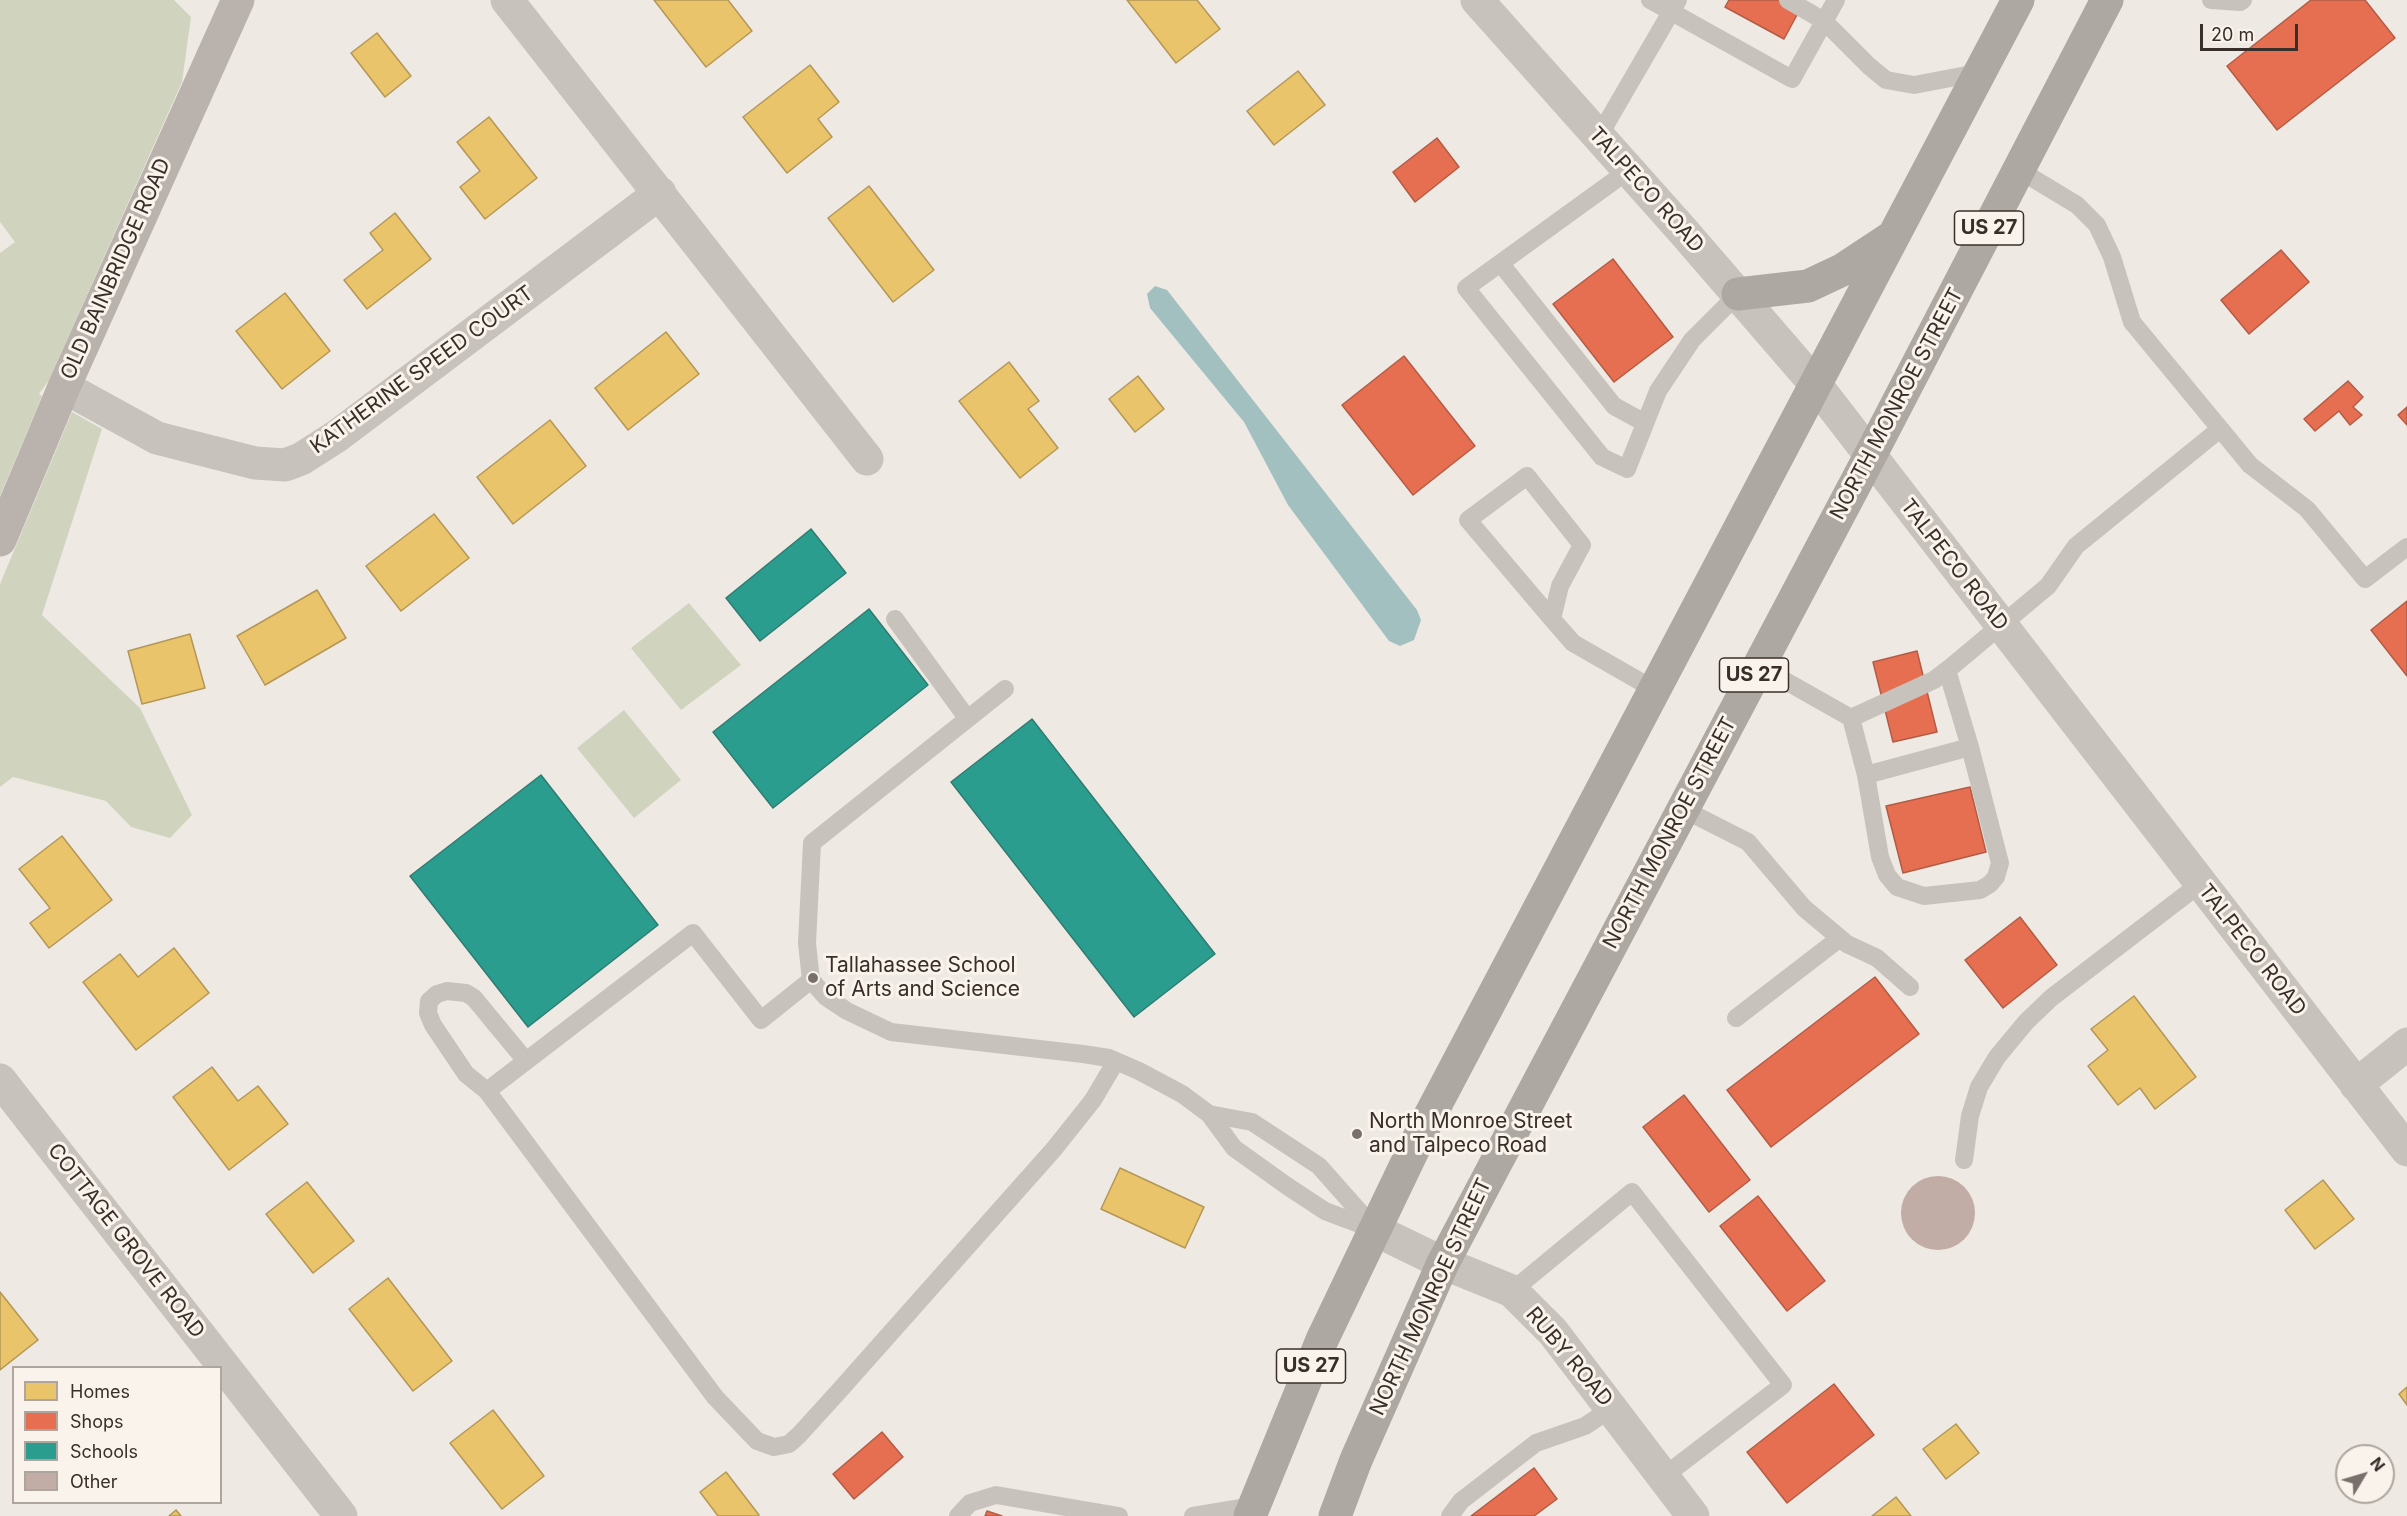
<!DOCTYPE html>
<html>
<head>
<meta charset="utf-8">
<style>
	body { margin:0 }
	#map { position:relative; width:2407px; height:1516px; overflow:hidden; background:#efe9e4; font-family:Inter,sans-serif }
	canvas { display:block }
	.legend { position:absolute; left:12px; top:1366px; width:210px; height:138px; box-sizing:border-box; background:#faf3ec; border:2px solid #ada59e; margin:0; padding:8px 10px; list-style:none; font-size:18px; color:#392f2a }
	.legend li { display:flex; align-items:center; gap:12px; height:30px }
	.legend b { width:30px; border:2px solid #ada59e }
	.north { position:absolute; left:2335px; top:1444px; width:60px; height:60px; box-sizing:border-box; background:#faf3ec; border:2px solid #ada59e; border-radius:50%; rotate:52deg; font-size:16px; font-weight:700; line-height:24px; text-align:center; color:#392f2a }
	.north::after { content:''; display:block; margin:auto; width:21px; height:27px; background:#79706b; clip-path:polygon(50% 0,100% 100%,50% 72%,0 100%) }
	.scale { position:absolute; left:2200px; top:24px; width:98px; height:27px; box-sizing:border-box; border:3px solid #392f2a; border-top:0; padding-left:8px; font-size:18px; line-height:21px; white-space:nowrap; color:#392f2a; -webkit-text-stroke:4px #faf3ec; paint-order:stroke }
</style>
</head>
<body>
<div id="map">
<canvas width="2407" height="1516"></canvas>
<ul class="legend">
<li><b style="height:16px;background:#e9c46a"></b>Homes</li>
<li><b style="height:16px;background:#e76f51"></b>Shops</li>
<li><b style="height:16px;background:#2a9d8f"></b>Schools</li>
<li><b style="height:16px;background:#c2ada6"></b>Other</li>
</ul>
<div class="north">N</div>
<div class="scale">20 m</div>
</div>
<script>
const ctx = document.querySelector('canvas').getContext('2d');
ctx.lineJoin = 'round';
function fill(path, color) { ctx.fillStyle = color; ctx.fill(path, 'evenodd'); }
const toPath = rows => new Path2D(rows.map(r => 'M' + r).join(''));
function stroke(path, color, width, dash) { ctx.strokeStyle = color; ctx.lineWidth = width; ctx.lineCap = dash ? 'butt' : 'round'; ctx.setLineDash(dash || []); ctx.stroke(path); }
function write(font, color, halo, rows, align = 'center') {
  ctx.font = font + ' Inter,sans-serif'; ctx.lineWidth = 6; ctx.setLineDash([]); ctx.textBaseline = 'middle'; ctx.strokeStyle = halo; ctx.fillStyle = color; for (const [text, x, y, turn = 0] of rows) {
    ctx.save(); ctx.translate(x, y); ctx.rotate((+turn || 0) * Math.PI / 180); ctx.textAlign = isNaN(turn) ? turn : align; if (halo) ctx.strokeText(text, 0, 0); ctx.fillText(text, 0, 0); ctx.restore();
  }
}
fill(toPath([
	[0,0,174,0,191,17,182,82,49,380,39,394,42,396,0,496,0,253,15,242,0,222],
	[72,412,102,429,42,615,140,708,192,815,170,838,131,827,106,801,13,777,0,787,0,584],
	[689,603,741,665,681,710,631,648],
	[624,710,681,780,634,818,577,748]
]), '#d0d4bf');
fill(toPath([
	[1155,286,1167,290,1417,610,1421,620,1414,640,1400,646,1389,641,1288,505,1244,422,1150,308,1147,294]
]), '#a1c0bf');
const homes = toPath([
	[654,0,728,0,752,31,706,67,654,0],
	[1127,0,1197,0,1220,29,1176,63,1127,0],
	[377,33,411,76,385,97,351,53,377,33],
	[810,65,839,102,818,119,832,137,787,173,743,117,810,65],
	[1298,71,1325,105,1274,145,1247,111,1298,71],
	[489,117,537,178,485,219,460,187,480,171,457,142,489,117],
	[869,186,934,270,893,302,828,218,869,186],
	[395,213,431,259,367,309,344,280,383,250,370,233,395,213],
	[285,293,330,351,282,389,236,331,285,293],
	[666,332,699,374,628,430,595,388,666,332],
	[1009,362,1039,401,1028,409,1058,448,1020,478,959,401,1009,362],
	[1138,376,1164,409,1135,432,1109,399,1138,376],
	[550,420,586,466,513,524,477,477,550,420],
	[434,514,469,558,401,611,366,566,434,514],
	[317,590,346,638,265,685,237,636,317,590],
	[190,634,205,688,142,704,128,651,190,634],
	[62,836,112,900,49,948,30,923,50,908,19,869,62,836],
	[174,948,209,993,136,1050,83,982,120,954,138,977,174,948],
	[2134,996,2196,1077,2155,1109,2140,1088,2118,1105,2088,1066,2108,1050,2091,1029,2134,996],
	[212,1067,238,1101,258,1086,288,1124,229,1170,173,1097,212,1067],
	[1120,1168,1204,1207,1185,1248,1101,1209,1120,1168],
	[2323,1180,2354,1219,2315,1249,2285,1210,2323,1180],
	[307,1182,354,1241,313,1273,266,1214,307,1182],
	[388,1278,452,1361,413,1391,349,1309,388,1278],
	[0,1292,38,1340,0,1370,0,1292],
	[2407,1387,2407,1405,2399,1394,2407,1387],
	[493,1410,544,1476,502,1509,450,1443,493,1410],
	[1956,1424,1979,1453,1946,1479,1923,1449,1956,1424],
	[726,1472,759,1515,758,1516,718,1516,700,1492,726,1472],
	[1896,1497,1911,1516,1872,1516,1896,1497],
	[176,1510,181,1516,169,1516,176,1510]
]);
fill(homes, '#e9c46a');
stroke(homes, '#b49757', 1.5);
const shops = toPath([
	[1729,0,1805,0,1784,39,1725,7,1729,0],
	[2311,0,2365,0,2395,38,2277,130,2227,66,2311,0],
	[1437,138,1459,167,1415,202,1393,172,1437,138],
	[2281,250,2309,282,2249,334,2221,300,2281,250],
	[1613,259,1673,337,1614,382,1553,304,1613,259],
	[1404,356,1475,446,1413,495,1342,405,1404,356],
	[2348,381,2363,397,2353,407,2362,415,2350,425,2339,411,2315,431,2304,419,2348,381],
	[2407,407,2407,425,2398,415,2407,407],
	[2407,601,2407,676,2371,630,2407,601],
	[1917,651,1937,732,1893,742,1873,662,1917,651],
	[1970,787,1986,852,1903,873,1886,806,1970,787],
	[2020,917,2057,965,2003,1008,1965,960,2020,917],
	[1875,977,1919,1034,1771,1147,1727,1090,1875,977],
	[1684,1095,1750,1180,1709,1212,1643,1127,1684,1095],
	[1758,1196,1825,1281,1787,1311,1720,1226,1758,1196],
	[1834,1384,1874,1435,1787,1503,1747,1452,1834,1384],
	[882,1432,903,1457,854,1499,833,1474,882,1432],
	[1534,1468,1557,1499,1534,1516,1471,1516,1534,1468],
	[987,1511,1002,1516,985,1516,987,1511]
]);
fill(shops, '#e76f51');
stroke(shops, '#b35c45', 1.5);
const schools = toPath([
	[811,529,846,573,760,641,726,598,811,529],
	[869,609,928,685,773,808,713,732,869,609],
	[1032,719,1215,954,1134,1017,951,782,1032,719],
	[541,775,658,925,528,1027,410,876,541,775]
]);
fill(schools, '#2a9d8f');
stroke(schools, '#2e7c71', 1.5);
fill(toPath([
	'1901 1213a37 37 0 1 1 74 0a37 37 0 1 1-74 0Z'
]), '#c2ada6');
stroke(toPath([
	[1650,0,1792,79,1836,0],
	[1788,0,1824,21,1869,66,1886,80,1914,85,1977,73],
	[2211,0,2240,2,2243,0],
	[1599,136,1678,0],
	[1629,170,1466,288,1602,457,1627,469,1658,391,1692,340,1738,294],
	[2019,170,2077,205,2097,225,2112,257,2132,322,2250,465,2307,509,2365,579,2407,547],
	[1501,264,1614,406,1645,423],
	[895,619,967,718],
	[1552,619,1560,586,1582,545,1527,476,1468,520,1552,619,1573,643,1655,690],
	[1759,666,1851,718,1866,775,1970,747,1947,670],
	[1005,689,812,843,807,943,811,980,826,997,847,1011,891,1032,1083,1054,1109,1058,1139,1071,1182,1094,1209,1114,1234,1148,1287,1186,1325,1211,1375,1230],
	[1851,718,1934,680,1951,667,2048,586,2076,546,2220,429],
	[1866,775,1880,857,1887,875,1897,887,1924,896,1980,890,1990,884,1996,877,2000,863,1970,747],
	[1683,809,1748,842,1804,908,1847,944,1877,958,1910,987],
	[1736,1018,1840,938],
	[526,1061,474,998,466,993,447,991,437,994,429,1001,428,1013,433,1025,466,1074,487,1091,715,1397,757,1441,774,1447,789,1444,799,1435,839,1391,1054,1149,1093,1100,1116,1061],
	[487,1091,693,933,761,1020,811,980],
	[1209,1114,1252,1122,1319,1166,1373,1227],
	[1964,1160,1970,1116,1979,1087,1997,1057,2026,1022,2051,998,2201,883],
	[1512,1291,1632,1192,1783,1385,1663,1477],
	[958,1516,970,1503,996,1495,1119,1516],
	[1193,1516,1253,1506],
	[1450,1516,1461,1501,1536,1443,1585,1426,1612,1408]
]), '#c8c2bd', 18);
stroke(toPath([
	[507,0,867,459],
	[1477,0,1683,231,1816,385,2407,1150],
	[64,387,157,438,255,463,285,465,301,459,337,436,660,193],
	[0,1080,341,1516],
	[2356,1085,2407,1044],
	[1375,1230,1443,1263,1512,1291,1553,1332,1693,1516]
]), '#c8c2bd', 33);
stroke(toPath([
	[0,540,64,387,238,0]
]), '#b9b2ad', 33);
stroke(toPath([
	[1738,294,1808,286,1842,270,1892,237],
	[1250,1516,1322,1340,1424,1127,2018,0],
	[1335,1516,1356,1460,1443,1263,1870,456,2107,0]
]), '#aea8a3', 33);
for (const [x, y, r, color] of [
	[813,978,6,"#79706b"],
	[1357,1134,6,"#79706b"]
]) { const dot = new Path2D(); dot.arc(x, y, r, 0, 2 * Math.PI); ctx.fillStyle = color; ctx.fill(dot); stroke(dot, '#faf3ec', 2); }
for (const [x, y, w] of [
	[1989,228,69],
	[1754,675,69],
	[1311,1366,69]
]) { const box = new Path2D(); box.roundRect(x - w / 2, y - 17, w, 34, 4.5); ctx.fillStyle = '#faf3ec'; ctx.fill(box); stroke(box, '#392f2a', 1.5); }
write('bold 20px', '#392f2a', null, [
	["US 27",1989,228],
	["US 27",1754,675],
	["US 27",1311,1366]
]);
write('21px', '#392f2a', '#faf3ec', [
	["TALPECO ROAD",1646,190,48],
	["OLD BAINBRIDGE ROAD",116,269,-66],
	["KATHERINE SPEED COURT",422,370,-36],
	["NORTH MONROE STREET",1897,404,-62],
	["TALPECO ROAD",1954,565,52],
	["NORTH MONROE STREET",1670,833,-62],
	["TALPECO ROAD",2252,950,52],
	["COTTAGE GROVE ROAD",126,1241,52],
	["NORTH MONROE STREET",1431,1297,-65],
	["RUBY ROAD",1569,1357,50]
]);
write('21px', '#392f2a', '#faf3ec', [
	["Tallahassee School",825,966],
	["of Arts and Science",825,990],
	["North Monroe Street",1369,1122],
	["and Talpeco Road",1369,1146]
], 'left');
</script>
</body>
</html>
